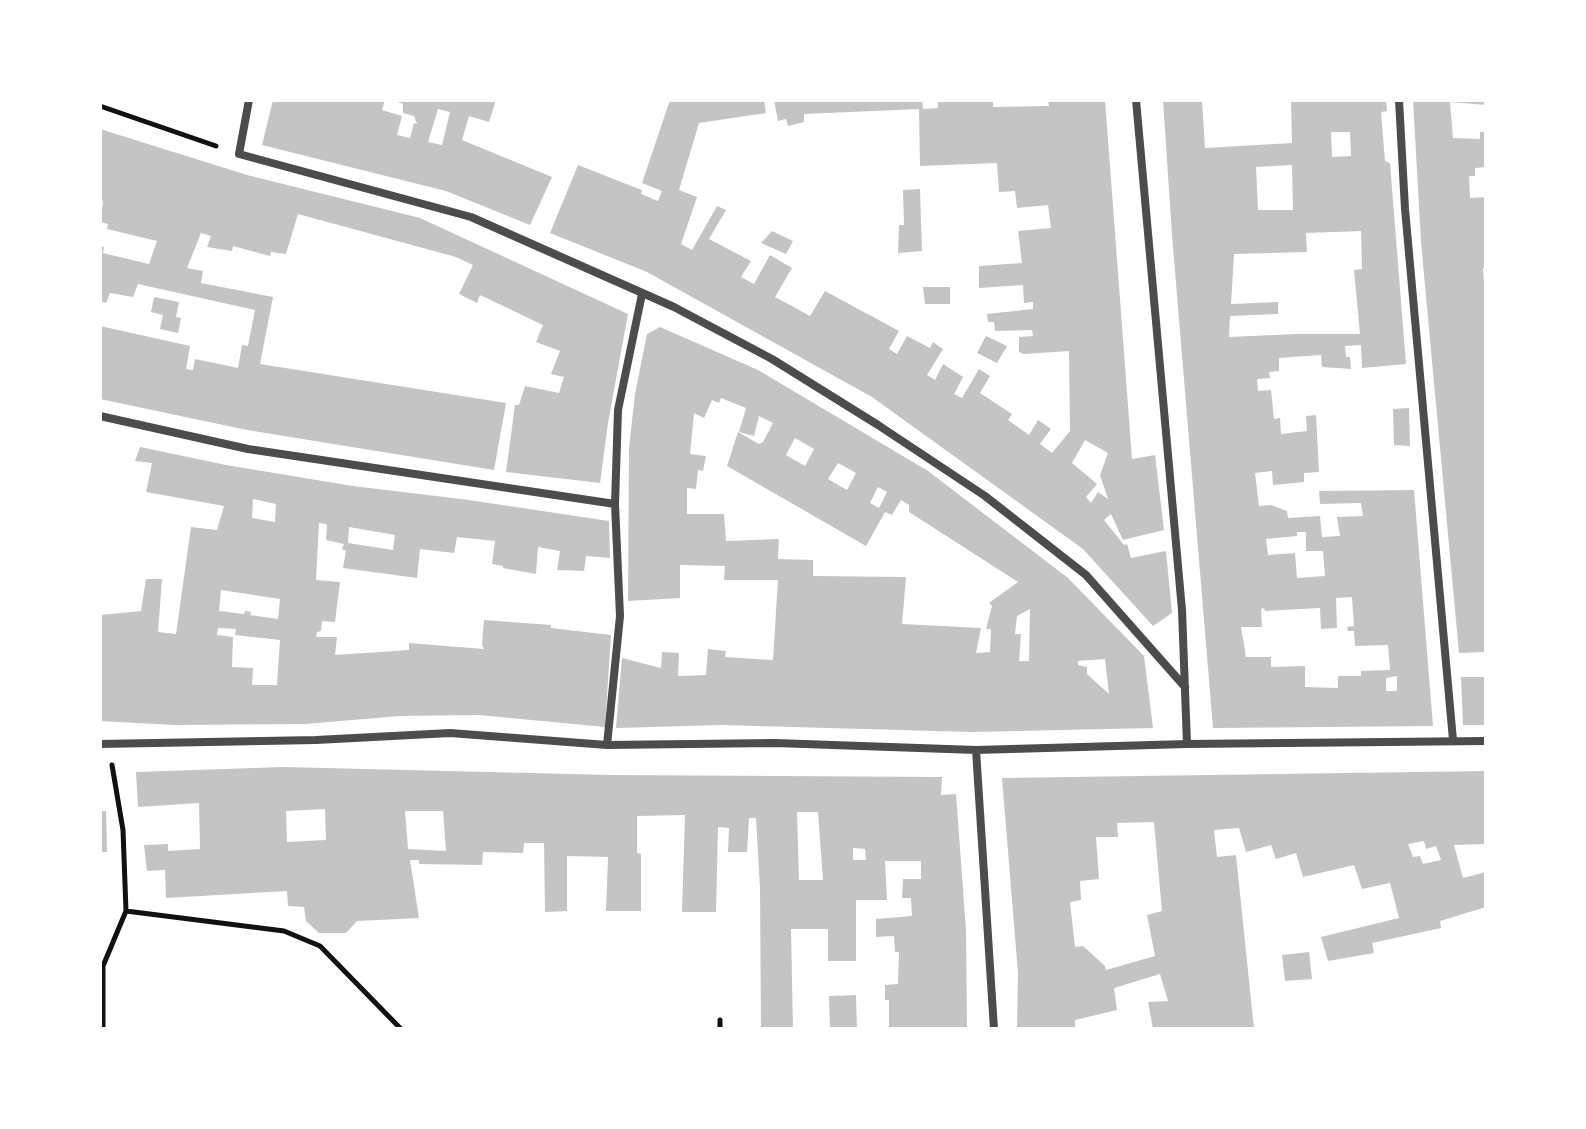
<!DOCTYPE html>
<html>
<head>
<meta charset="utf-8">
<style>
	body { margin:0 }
	#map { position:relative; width:1586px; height:1129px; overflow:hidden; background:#fff; font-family:"Varela Round",sans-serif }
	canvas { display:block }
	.frame { position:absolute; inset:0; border:102px solid #fff; pointer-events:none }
</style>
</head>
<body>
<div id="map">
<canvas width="1586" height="1129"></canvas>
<div class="frame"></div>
</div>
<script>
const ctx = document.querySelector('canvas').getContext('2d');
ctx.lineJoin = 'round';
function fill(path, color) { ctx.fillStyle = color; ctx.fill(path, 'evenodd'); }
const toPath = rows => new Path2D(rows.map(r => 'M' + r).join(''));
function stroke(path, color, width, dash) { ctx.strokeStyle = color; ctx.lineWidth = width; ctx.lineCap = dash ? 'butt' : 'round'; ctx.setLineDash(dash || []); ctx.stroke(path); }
fill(toPath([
	[273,100,385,100,382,110,402,116,397,135,410,138,414,123,417,124,414,116,403,113,403,104,392,100,496,100,489,122,469,116,462,140,552,177,530,225,446,191,262,145],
	[438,109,450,112,442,145,428,142],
	[670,100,764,100,766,113,699,123,679,190,697,197,681,244,692,250,717,206,726,210,709,239,751,261,741,277,754,284,770,255,792,268,775,297,790,305,810,316,825,291,899,331,889,349,897,354,907,336,930,348,933,342,943,349,927,375,935,380,943,364,963,377,954,394,962,398,979,369,990,376,980,393,1012,414,1008,420,1029,435,1038,420,1051,429,1040,444,1052,453,1070,431,1069,351,1024,354,1019,352,1019,337,1033,336,1032,330,995,331,994,322,988,322,987,314,1033,309,1033,302,1024,303,1023,285,979,288,979,266,1022,263,1018,231,1051,228,1048,205,1017,208,1015,191,999,192,997,163,920,166,919,109,804,114,804,122,788,126,786,119,778,121,774,100,922,100,923,109,938,108,938,100,993,100,993,107,1049,106,1048,100,1105,100,1132,459,1155,455,1164,530,1123,540,1111,514,1104,520,1124,545,1127,544,1131,558,1166,551,1172,613,1153,626,1083,549,872,397,647,272,550,233,578,165,639,189,642,190,641,194,658,201,662,191,642,183],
	[1085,440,1108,453,1100,475,1108,499,1098,492,1091,503,1086,497,1097,484,1072,463],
	[1163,100,1202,100,1205,148,1292,143,1291,100,1386,100,1387,111,1381,112,1385,161,1390,163,1406,364,1362,368,1361,345,1345,346,1346,357,1350,357,1351,369,1322,367,1321,355,1279,358,1279,371,1269,372,1270,378,1257,379,1258,391,1271,390,1274,419,1280,418,1281,434,1307,431,1306,416,1316,415,1319,472,1304,473,1304,482,1273,485,1272,471,1255,473,1259,506,1271,505,1287,511,1288,518,1320,516,1322,537,1340,536,1337,517,1363,516,1361,503,1320,504,1319,491,1414,490,1433,726,1213,728,1172,235],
	[1331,132,1350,132,1351,156,1332,157],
	[1292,165,1293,210,1258,210,1256,167],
	[1361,231,1362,269,1354,270,1360,334,1296,334,1229,337,1230,316,1278,314,1278,302,1231,304,1234,254,1307,252,1306,233],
	[1297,532,1306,532,1306,551,1323,551,1325,576,1297,578,1295,553,1268,555,1266,539,1297,536],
	[1352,597,1354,626,1347,627,1348,631,1354,631,1355,646,1388,645,1390,670,1361,671,1361,676,1338,676,1338,688,1305,687,1305,666,1271,667,1271,657,1246,657,1241,627,1262,627,1261,609,1264,608,1265,611,1320,608,1321,629,1337,628,1336,598],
	[1397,676,1397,691,1386,691,1386,678],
	[1413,100,1486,100,1486,105,1450,102,1453,138,1480,139,1480,132,1486,132,1486,167,1475,168,1475,176,1469,176,1470,198,1486,197,1486,268,1483,268,1486,315,1486,652,1459,653,1421,242],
	[100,129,247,175,420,218,628,314,608,423,600,483,506,472,515,405,519,405,525,386,559,393,564,377,551,374,560,351,536,342,543,325,480,295,477,303,459,294,473,265,456,257,298,214,286,254,271,252,270,256,233,246,232,251,207,247,211,236,201,233,187,268,203,271,201,283,273,297,260,364,506,403,494,470,247,430,100,399,100,326,190,346,186,369,193,370,195,359,238,368,242,345,248,346,255,310,138,284,133,297,110,293,106,303,100,301,100,246,104,247,103,253,149,264,157,241,107,229,108,224,100,222,103,201,100,200],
	[920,189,922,251,898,253,899,225,904,225,903,190],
	[772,231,793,241,786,254,761,243],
	[923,287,950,287,950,304,925,304],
	[154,297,179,302,176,317,181,318,178,333,160,329,163,315,151,312],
	[660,327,758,370,928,471,1068,578,1144,656,1153,728,971,732,721,725,616,728,622,658,661,668,662,652,679,653,678,676,706,675,708,649,726,651,725,657,773,660,778,580,724,580,725,566,680,565,680,598,628,601,629,448,635,394,647,334],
	[721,398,746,408,739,432,754,436,759,416,773,423,763,442,759,444,738,432,727,466,866,546,885,512,892,515,901,500,909,505,909,512,1018,582,989,603,992,606,986,629,991,629,990,652,976,653,981,628,902,624,906,577,813,576,813,560,778,559,779,539,726,541,724,514,687,514,687,488,696,489,698,470,703,471,706,456,690,454,694,413,704,418,712,400,719,403],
	[795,438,814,449,805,466,786,455],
	[838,463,856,473,847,490,828,479],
	[878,487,887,492,879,508,870,503],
	[1030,609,1029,661,1019,661,1021,634,1015,634,1017,616],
	[1105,659,1109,694,1087,674,1087,667,1078,665,1078,661],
	[986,336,1007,346,997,363,977,353],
	[1409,408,1410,446,1394,445,1393,409],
	[140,447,226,465,353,486,469,500,609,521,610,558,586,556,584,571,557,570,560,551,538,547,536,574,503,568,503,566,492,564,495,541,457,537,454,553,420,549,417,578,343,568,346,551,342,549,344,544,326,540,327,524,319,523,316,580,340,582,335,622,322,621,321,631,317,632,316,637,337,637,335,655,409,650,409,643,484,649,482,645,484,620,551,625,551,628,611,635,605,727,479,715,400,716,305,724,173,725,100,721,100,615,141,611,146,579,162,579,158,632,176,634,191,527,217,530,224,506,146,492,152,463,135,461],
	[253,499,276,504,275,522,252,518],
	[349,527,395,535,393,550,348,543],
	[221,590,280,599,278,619,250,615,251,612,245,611,244,614,219,611],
	[218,628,236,629,235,635,280,640,277,685,252,685,253,668,232,667,233,637,217,635],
	[1461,677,1486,677,1486,725,1463,725],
	[283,767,612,775,942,777,941,795,956,794,966,930,967,1029,889,1029,889,1000,885,1000,885,985,898,984,899,952,895,952,894,936,876,937,876,919,912,916,911,898,902,898,903,879,921,879,921,861,885,861,887,900,856,900,856,961,828,961,828,929,791,929,793,1029,761,1029,760,888,756,818,749,818,747,852,728,852,729,828,718,827,716,912,682,912,685,815,637,816,637,853,641,854,641,911,606,911,608,857,567,856,567,911,545,912,544,843,524,843,523,853,483,852,482,865,419,864,419,860,410,860,419,918,357,921,346,933,319,933,306,921,304,907,288,906,287,891,166,898,165,870,147,871,144,845,168,844,168,851,200,849,199,803,138,807,136,772],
	[325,809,326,840,287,842,286,811],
	[405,811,443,811,446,851,408,849],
	[797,812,818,812,823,880,799,880],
	[853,848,865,849,866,860,853,860],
	[1486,771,1486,844,1454,845,1463,878,1486,872,1486,907,1440,921,1441,928,1372,943,1374,953,1328,961,1321,937,1399,918,1390,883,1362,889,1354,865,1303,877,1296,853,1276,859,1271,845,1246,852,1239,828,1214,830,1217,857,1236,855,1254,1029,1153,1029,1148,1002,1168,1001,1160,974,1114,988,1117,1010,1075,1020,1075,1029,1017,1029,1018,973,1002,778],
	[1154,822,1162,911,1147,915,1155,956,1106,970,1105,966,1083,946,1075,947,1070,902,1081,900,1080,881,1099,879,1096,837,1118,837,1117,823],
	[1424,841,1426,849,1436,846,1441,860,1423,864,1420,856,1413,857,1408,844],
	[100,811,106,811,107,852,100,852],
	[1309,952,1312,979,1285,981,1282,955],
	[856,995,857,1029,830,1029,829,996]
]), '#c4c4c4');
stroke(toPath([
	[100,106,216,146],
	[126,911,284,931,320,946,401,1029],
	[720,1020,720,1029],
	[103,1029,103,966,126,911,123,830,112,765]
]), '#111', 5);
stroke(toPath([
	[249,100,239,154,471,217,674,307,772,359,878,425,985,496,1086,575,1185,687],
	[1136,100,1182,610,1187,744],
	[1399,100,1405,209,1453,740],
	[100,416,248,449,615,504],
	[100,744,316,740,450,733,607,745,775,743,976,750,1187,744,1486,741],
	[607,745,620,616,615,504,618,410,642,294],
	[976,750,994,1029]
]), '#4c4c4c', 8);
</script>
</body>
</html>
